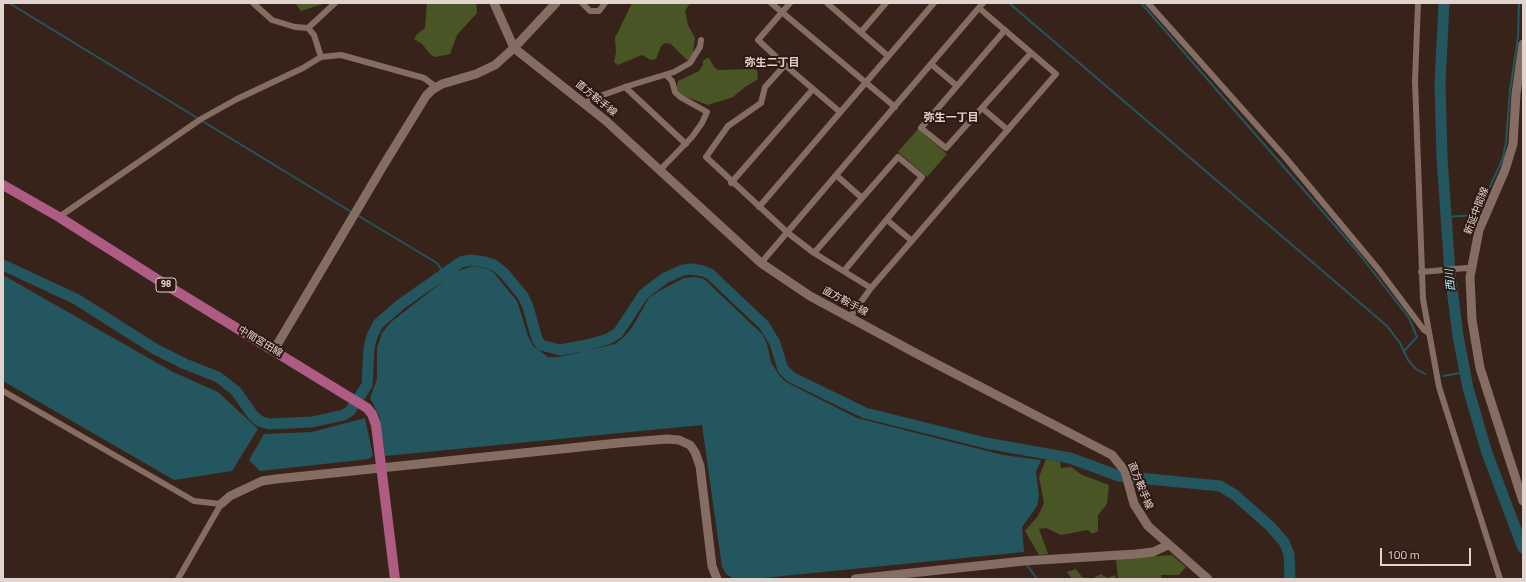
<!DOCTYPE html>
<html>
<head>
<meta charset="utf-8">
<style>
	body { margin:0 }
	#map { position:relative; width:1526px; height:582px; overflow:hidden; background:#38231a; font-family:"Titillium Web",sans-serif }
	canvas { display:block }
	.frame { position:absolute; inset:0; border:4px solid #e1d3cd; pointer-events:none }
	.scale { position:absolute; left:1380px; top:548px; width:91px; height:18px; box-sizing:border-box; border:2px solid #e1d3cd; border-top:0; padding-left:5px; font-size:12px; line-height:14px; white-space:nowrap; color:#e1d3cd; -webkit-text-stroke:3px #2d1911; paint-order:stroke }
</style>
</head>
<body>
<div id="map">
<canvas width="1526" height="582"></canvas>
<div class="frame"></div>
<div class="scale">100 m</div>
</div>
<script>
const ctx = document.querySelector('canvas').getContext('2d');
ctx.lineJoin = 'round';
function fill(path, color) { ctx.fillStyle = color; ctx.fill(path, 'evenodd'); }
const toPath = rows => new Path2D(rows.map(r => 'M' + r).join(''));
function stroke(path, color, width, dash) { ctx.strokeStyle = color; ctx.lineWidth = width; ctx.lineCap = dash ? 'butt' : 'round'; ctx.setLineDash(dash || []); ctx.stroke(path); }
function write(font, color, halo, rows, align = 'center') {
  ctx.font = font + ' "Titillium Web","Noto Sans JP",sans-serif'; ctx.lineWidth = 4; ctx.setLineDash([]); ctx.textBaseline = 'middle'; ctx.strokeStyle = halo; ctx.fillStyle = color; for (const [text, x, y, turn = 0] of rows) {
    ctx.save(); ctx.translate(x, y); ctx.rotate((+turn || 0) * Math.PI / 180); ctx.textAlign = isNaN(turn) ? turn : align; if (halo) ctx.strokeText(text, 0, 0); ctx.fillText(text, 0, 0); ctx.restore();
  }
}
fill(toPath([
	[295,3,326,3,301,11],
	[427,3,476,3,477,13,457,35,450,54,435,57,431,55,422,44,414,39,417,34,425,28],
	[632,3,690,3,685,11,688,25,695,38,693,53,688,61,671,44,665,43,661,46,656,59,651,60,642,55,618,65,614,62,616,52,615,38],
	[707,58,709,58,714,67,718,70,753,69,757,70,758,79,745,87,733,97,708,105,678,94,676,90,678,81,699,71,703,65,703,61],
	[918,129,947,154,927,177,898,152],
	[1046,459,1060,462,1061,468,1071,467,1082,475,1109,485,1107,504,1098,515,1098,531,1092,534,1088,530,1061,535,1046,528,1039,529,1048,554,1039,555,1025,531,1038,516,1044,503,1039,477],
	[1172,555,1186,567,1179,575,1161,575,1162,579,1118,579,1116,559],
	[1076,569,1082,577,1092,579,1072,579,1067,572],
	[1101,574,1107,578,1115,575,1116,579,1092,579]
]), '#4a5526');
fill(toPath([
	[473,266,488,269,493,272,517,301,528,336,533,346,548,357,559,357,615,344,625,336,633,326,649,298,659,291,684,278,696,277,704,279,763,335,767,344,771,362,779,375,786,382,857,418,1003,455,1041,460,1036,472,1039,496,1037,506,1022,527,1024,552,753,579,735,579,727,575,722,567,702,425,385,456,379,415,370,398,377,379,377,348,382,333,391,322,455,272],
	[3,275,173,372,218,392,258,429,232,471,174,480,3,381],
	[365,418,373,456,369,459,260,471,249,460,264,434,312,432]
]), '#23565e');
stroke(toPath([
	[9,3,353,213],
	[1009,3,1387,326,1400,343,1408,360,1416,369,1425,374],
	[1141,3,1357,251,1409,318,1417,337,1404,351],
	[357,215,437,263,444,273],
	[1446,217,1477,215,1503,158,1506,142,1510,91,1518,37,1519,3],
	[1443,376,1465,372],
	[1027,565,1037,579]
]), '#23565e', 2);
stroke(toPath([
	[1444,3,1440,83,1442,158,1450,273,1458,336,1468,388,1487,453,1523,548],
	[3,265,76,299,155,349,185,364,218,377,236,391,252,414,259,421,269,424,312,422,344,415,350,411,367,385,369,348,372,336,378,324,401,304,461,262,471,260,485,262,494,265,504,273,523,296,528,307,537,339,541,345,560,350,587,345,608,339,618,333,643,295,649,290,665,278,683,270,692,269,703,271,710,274,764,325,775,343,783,369,791,377,865,413,986,443,1070,458,1119,476,1220,486,1235,495,1270,526,1284,542,1289,554,1290,579]
]), '#23565e', 11);
stroke(toPath([
	[253,3,272,20,295,27,308,28,335,3],
	[582,3,590,11,599,11,605,3],
	[771,3,895,107],
	[790,3,758,40,785,65,765,87,761,103,728,126,706,157,788,233,814,253,871,288],
	[827,3,888,56],
	[1148,3,1285,157,1379,270,1424,330,1429,333],
	[1418,3,1415,81,1423,299,1439,387,1500,579],
	[308,28,314,35,321,57],
	[1005,30,921,128,946,148,1031,53],
	[861,32,886,3],
	[931,64,957,86],
	[785,65,840,112],
	[625,87,686,144],
	[586,105,589,100,628,86,674,72,690,63,700,47,701,40],
	[982,108,1008,130],
	[660,170,692,137,702,123,707,112,680,97,675,92,672,81,666,75],
	[836,175,862,198],
	[731,183,813,89],
	[759,207,934,3],
	[59,217,201,119,237,99,303,68,321,57,341,55,424,78,436,87],
	[887,220,912,241],
	[814,253,898,157,922,177,844,271],
	[761,263,983,3],
	[1421,272,1466,268,1471,269],
	[850,317,871,288,1056,74,979,8],
	[3,391,194,501,221,504],
	[178,579,221,504]
]), '#866d63', 6);
stroke(toPath([
	[494,3,514,48,605,120,761,263,810,296,921,356,1112,455,1125,471,1134,504,1148,526,1208,579],
	[1523,44,1516,94,1513,144,1505,170,1479,230,1470,277,1472,320,1480,368,1523,501],
	[274,350,383,166,426,96,432,90,442,84,476,74,495,65,514,48,556,3],
	[221,504,230,496,262,481,276,479,618,443,667,439,679,440,690,445,695,452,700,466,712,566,717,579],
	[855,579,1024,561,1136,554,1153,552,1168,545]
]), '#866d63', 9);
stroke(toPath([
	[3,185,59,217,163,283,367,408,372,414,376,425,395,579]
]), '#ae5c84', 10);
for (const [x, y, w] of [
	[166,285,20]
]) { const box = new Path2D(); box.roundRect(x - w / 2, y - 7, w, 14, 3); ctx.fillStyle = '#2d1911'; ctx.fill(box); stroke(box, '#e1d3cd', 1); }
write('bold 9px', '#e1d3cd', null, [
	["98",166,285]
]);
write('10px', '#e1d3cd', '#2d1911', [
	["直方鞍手線",596,99,39],
	["新延中間線",1477,211,-69],
	["直方鞍手線",845,302,28],
	["中間宮田線",260,342,31],
	["直方鞍手線",1140,486,68]
]);
write('bold 11px', '#e1d3cd', '#2d1911', [
	["弥生二丁目",772,63],
	["弥生一丁目",951,118]
]);
write('italic 11px', '#a6effb', '#2d1911', [
	["西川",1451,280,-96]
]);
</script>
</body>
</html>
